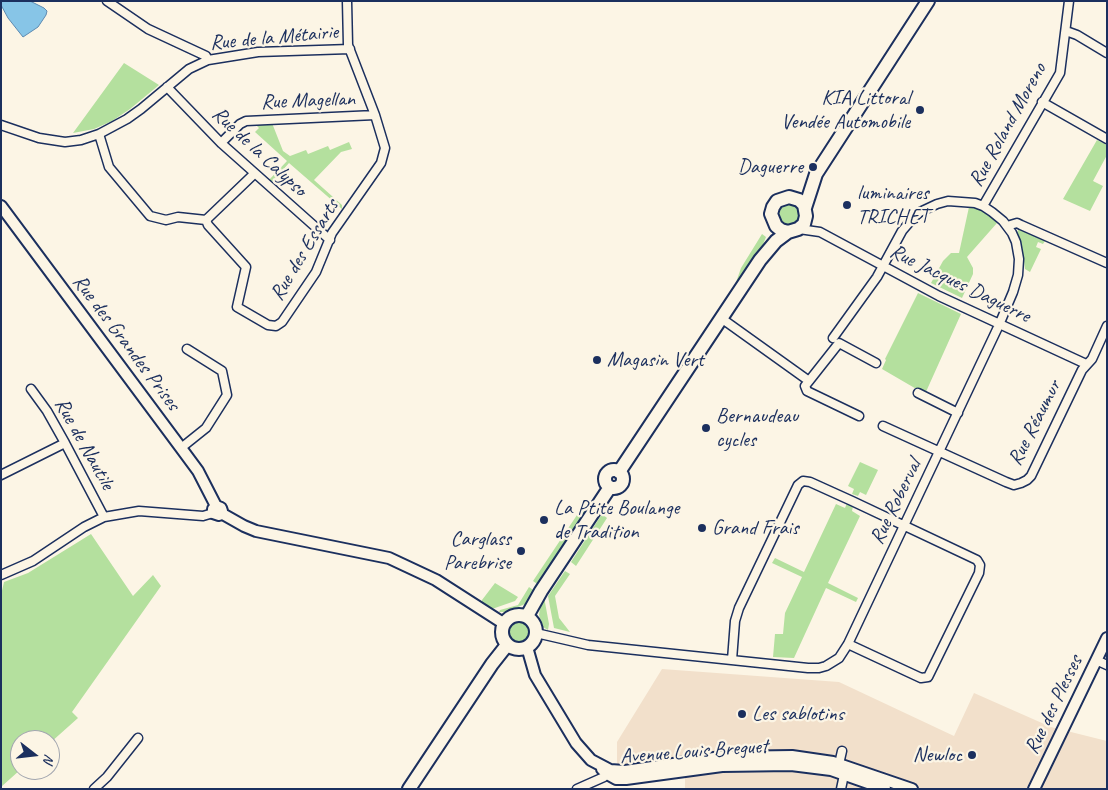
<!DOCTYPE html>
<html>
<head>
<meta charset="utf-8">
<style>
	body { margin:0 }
	#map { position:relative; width:1108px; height:790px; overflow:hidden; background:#fcf5e5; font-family:Caveat,sans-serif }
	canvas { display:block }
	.frame { position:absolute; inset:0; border:2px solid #1b2f5e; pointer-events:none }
	.north { position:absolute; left:10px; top:730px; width:50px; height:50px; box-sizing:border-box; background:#fcf5e5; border:1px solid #a2a6af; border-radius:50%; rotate:106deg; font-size:14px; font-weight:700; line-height:20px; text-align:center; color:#1b2f5e }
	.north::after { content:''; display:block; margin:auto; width:18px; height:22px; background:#1b2f5e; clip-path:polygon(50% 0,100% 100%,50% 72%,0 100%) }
</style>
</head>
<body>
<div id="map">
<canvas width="1108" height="790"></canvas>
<div class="frame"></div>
<div class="north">N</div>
</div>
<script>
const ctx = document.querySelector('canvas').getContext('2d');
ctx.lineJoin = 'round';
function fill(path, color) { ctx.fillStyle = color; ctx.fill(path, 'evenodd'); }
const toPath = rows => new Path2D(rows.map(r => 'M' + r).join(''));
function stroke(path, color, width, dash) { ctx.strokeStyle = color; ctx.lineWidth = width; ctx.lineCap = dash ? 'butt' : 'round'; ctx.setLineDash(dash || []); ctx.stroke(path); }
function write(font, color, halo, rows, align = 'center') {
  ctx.font = font + ' Caveat,sans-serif'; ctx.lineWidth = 4.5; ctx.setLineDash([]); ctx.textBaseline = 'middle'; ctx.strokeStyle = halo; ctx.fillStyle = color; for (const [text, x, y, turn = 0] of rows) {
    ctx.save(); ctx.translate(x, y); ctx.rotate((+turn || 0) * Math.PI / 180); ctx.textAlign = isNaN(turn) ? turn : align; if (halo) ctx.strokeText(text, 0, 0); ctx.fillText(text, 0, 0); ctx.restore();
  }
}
fill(toPath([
	[662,669,839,682,954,736,974,693,1051,727,1107,741,1107,789,685,789,685,776,617,786,617,742]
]), '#f2e0cb');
fill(toPath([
	[124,63,159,85,130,109,112,121,94,129,73,133],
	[272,123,283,151,290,156,306,150,308,154,328,146,330,150,349,142,352,149,341,152,314,180,342,205,342,209,289,163,272,182,269,180,287,161,255,132,259,128,255,124],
	[1097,140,1107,145,1107,155,1093,181,1103,186,1090,211,1063,199],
	'777 214a12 12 0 1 1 24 0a12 12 0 1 1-24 0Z',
	[969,207,979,209,990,216,997,223,967,257,973,268,973,274,962,298,931,283,943,261,951,253,959,253],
	[1019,228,1046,239,1043,244,1038,242,1036,247,1041,249,1030,272,1025,269,1022,247,1017,233],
	[762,234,766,237,760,252,733,291,741,268],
	[918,293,961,314,925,394,882,369,886,360,885,359],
	[860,462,878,470,866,495,860,492,858,496,852,494,854,489,848,486],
	[587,500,591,504,583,515,585,517,540,586,533,581],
	[847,503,853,506,852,511,860,516,828,583,858,598,856,602,826,588,794,658,773,657,775,634,783,634,785,613,802,577,772,563,775,558,804,572,836,504,845,508],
	[602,514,607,518,576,566,571,562],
	[91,534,133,596,153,575,161,586,72,712,78,718,50,743,50,740,20,740,20,770,1,787,1,595,4,582,28,573],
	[565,571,570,574,555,596,559,618,570,632,554,628,548,596],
	[495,583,518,597,515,601,492,609,482,602,482,600],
	[529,587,536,592,525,604,506,612,499,612,500,610,518,605],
	[542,597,544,597,549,624,548,630,543,627,539,615],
	'507 632a12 12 0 1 1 24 0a12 12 0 1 1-24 0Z'
]), '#b4e09e');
const water = toPath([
	[1,1,30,1,44,8,47,11,46,15,38,27,23,37,8,18,1,5,1,1]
]);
fill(water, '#87c5e7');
stroke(water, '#5c89b0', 1);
const minor = toPath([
	[107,1,148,29,206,56,208,60],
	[1066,31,1077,35,1107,53],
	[167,87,221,143,330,240],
	[1042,102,1107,139],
	[1,125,39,138,65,142,81,140,99,134,127,119,141,109,189,69,208,60,258,52,350,49],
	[99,134,109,167,150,216,166,220,178,217,206,220,208,225,246,267,237,307,268,325,276,326,282,322,316,272,332,233,381,163,385,148,375,115,348,45,347,1],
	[221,143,240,124,246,121,375,115],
	[983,206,1060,73,1069,1],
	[206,220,254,174],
	[1007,226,1017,223,1021,225,1107,263],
	[799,229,820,232,939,296,1086,364],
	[721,318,809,381,839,343,876,363],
	[809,381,805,386,807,391,859,416],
	[31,389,47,411,65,443,104,517],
	[918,393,958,413],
	[883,426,1006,482,1014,485,1021,483,1027,480,1031,476,1082,370,1092,359,1107,326],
	[181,448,206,428,227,395,222,371,187,349],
	[1,475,65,443],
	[1,575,33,561,84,527,104,517,139,511,203,516,213,513],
	[536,633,588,645,808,668,819,668,826,666,839,658,848,644,927,477,999,325,1013,292,1018,275,1019,259,1016,242,1012,233,1003,221,992,212,983,206,975,203,948,201,937,204,920,212,914,217,902,231,877,277,833,338],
	[732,660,735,621,739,608,798,485,803,481,810,482,852,501,977,560,980,565,979,573,928,677,921,678,848,644],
	[1096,660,1107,665],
	[839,764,842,751],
	[94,789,107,777,138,738],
	[577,789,604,777,610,770],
	[841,789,845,770]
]);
const tertiary = toPath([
	[1,206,181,448,198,471,216,506,221,508,222,511,219,515,213,513,213,509,216,506],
	[221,513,244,526,256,531,389,558,436,580,503,623],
	[527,647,535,675,576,743,591,760,610,770,625,771,721,757,792,756,833,762,912,789],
	[602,769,607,774,616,779,626,779,722,766,791,765,831,770,885,789],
	[1034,789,1107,638]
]);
const primary = toPath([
	[805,208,816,174,928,1],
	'605 479a9 9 0 1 1 18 0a9 9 0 1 1-18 0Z',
	[619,472,760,260,776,241,788,232,798,229,804,224,806,216,804,205,799,200,789,197,777,201,773,207,771,214,776,226,781,230,788,232],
	'502 632a17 17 0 1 1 34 0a17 17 0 1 1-34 0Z',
	[527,616,541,591,610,487],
	[409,789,492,664,507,645]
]);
stroke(minor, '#1b2f5e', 11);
stroke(tertiary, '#1b2f5e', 14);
stroke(primary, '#1b2f5e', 16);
stroke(minor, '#fcf5e5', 8);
stroke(tertiary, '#fcf5e5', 10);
stroke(primary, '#fcf5e5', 12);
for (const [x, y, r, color] of [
	[920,110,5,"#1b2f5e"],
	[813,167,5,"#1b2f5e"],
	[847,205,5,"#1b2f5e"],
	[597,360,5,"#1b2f5e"],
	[706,428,5,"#1b2f5e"],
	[544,520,5,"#1b2f5e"],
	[702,528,5,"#1b2f5e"],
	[521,551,5,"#1b2f5e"],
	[742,714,5,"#1b2f5e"],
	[972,755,5,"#1b2f5e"]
]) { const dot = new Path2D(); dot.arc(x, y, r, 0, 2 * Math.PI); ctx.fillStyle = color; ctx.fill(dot); stroke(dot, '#fcf5e5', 2); }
write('21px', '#1b2f5e', '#fcf5e5', [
	["Rue de la Métairie",274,38,-5],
	["Rue Magellan",308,101,-2],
	["Rue Roland Moreno",1008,125,-61],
	["Rue de la Calypso",259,152,43],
	["Rue des Essarts",305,250,-59],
	["Rue Jacques Daguerre",960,284,26],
	["Rue des Grandes Prises",126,343,53],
	["Rue Réaumur",1035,423,-63],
	["Rue de Nautile",84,444,61],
	["Rue Roberval",896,502,-64],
	["Rue des Plesses",1054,705,-64],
	["Avenue Louis Breguet",694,752,-4]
]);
write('21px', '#1b2f5e', '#fcf5e5', [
	["KIA Littoral",910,98,"right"],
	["Vendée Automobile",910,122,"right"],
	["Daguerre",803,167,"right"],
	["luminaires",857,193],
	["TRICHET",857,217],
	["Magasin Vert",607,360],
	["Bernaudeau",716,416],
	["cycles",716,440],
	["La Ptite Boulange",554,508],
	["de Tradition",554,532],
	["Grand Frais",712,528],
	["Carglass",511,539,"right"],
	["Parebrise",511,563,"right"],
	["Les sablotins",752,714],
	["Newloc",962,755,"right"]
], 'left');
</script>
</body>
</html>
